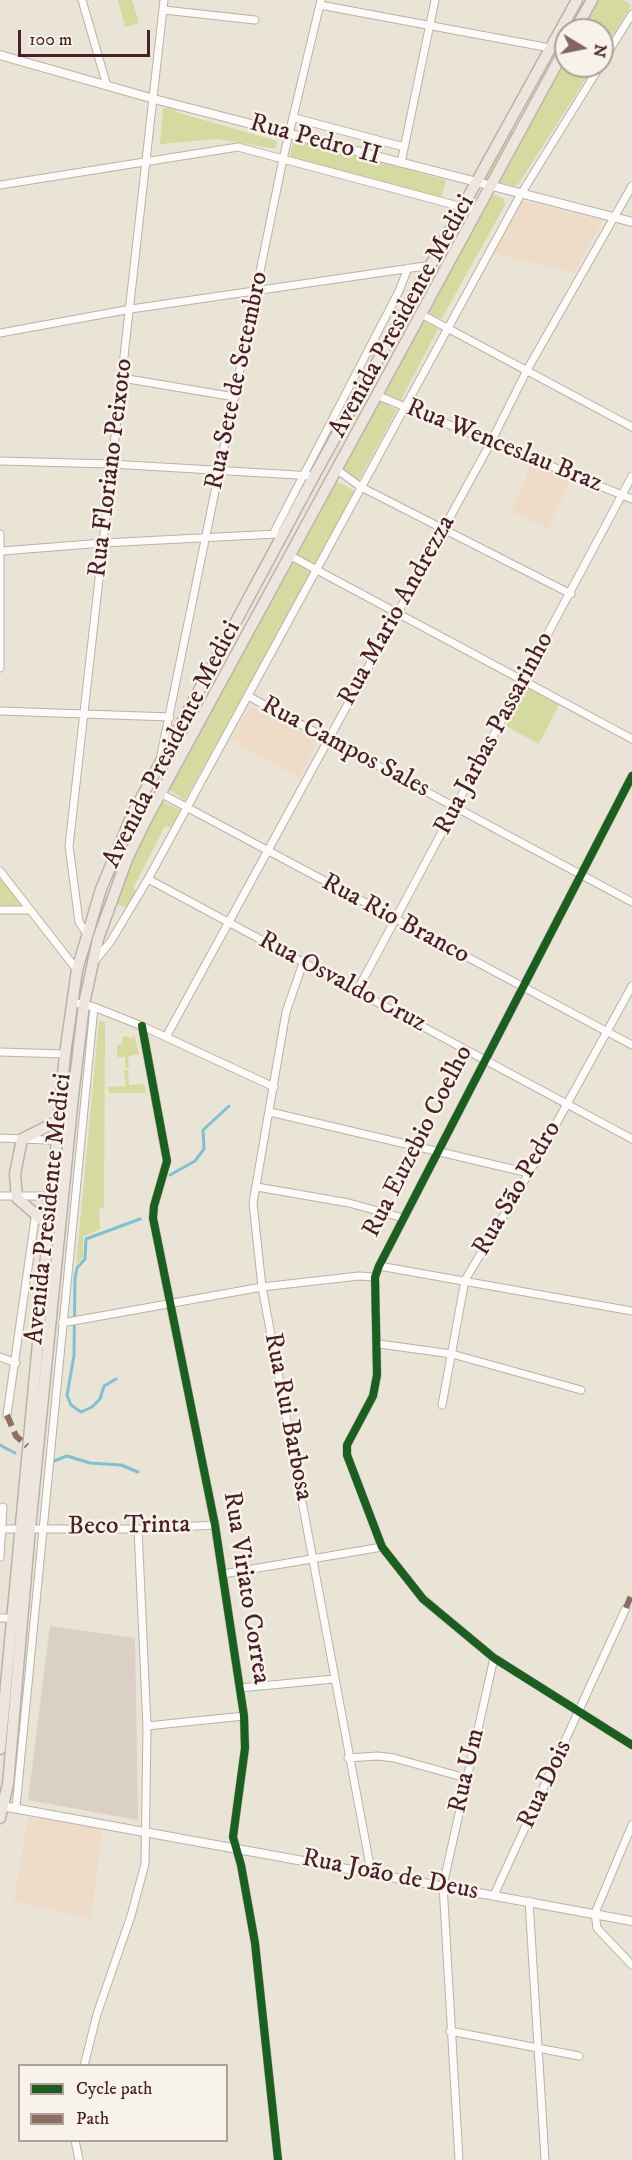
<!DOCTYPE html>
<html>
<head>
<meta charset="utf-8">
<style>
	body { margin:0 }
	#map { position:relative; width:632px; height:2160px; overflow:hidden; background:#e9e4d5; font-family:"IM FELL DW Pica",serif }
	canvas { display:block }
	.legend { position:absolute; left:18px; top:2064px; width:210px; height:78px; box-sizing:border-box; background:#f7f3e8; border:2px solid #b29e9c; margin:0; padding:8px 10px; list-style:none; font-size:18px; color:#4a1f2b }
	.legend li { display:flex; align-items:center; gap:12px; height:30px }
	.legend b { width:30px; border:2px solid #b29e9c }
	.north { position:absolute; left:554px; top:18px; width:60px; height:60px; box-sizing:border-box; background:#f7f3e8; border:2px solid #b29e9c; border-radius:50%; rotate:100deg; font-size:16px; font-weight:700; line-height:24px; text-align:center; color:#4a1f2b }
	.north::after { content:''; display:block; margin:auto; width:21px; height:27px; background:#826466; clip-path:polygon(50% 0,100% 100%,50% 72%,0 100%) }
	.scale { position:absolute; left:18px; top:30px; width:132px; height:27px; box-sizing:border-box; border:3px solid #4a1f2b; border-top:0; padding-left:8px; font-size:18px; line-height:21px; white-space:nowrap; color:#4a1f2b; -webkit-text-stroke:4px #f7f3e8; paint-order:stroke }
</style>
</head>
<body>
<div id="map">
<canvas width="632" height="2160"></canvas>
<ul class="legend">
<li><b style="height:8px;background:#1b5e20"></b>Cycle path</li>
<li><b style="height:8px;background:#8d6e63"></b>Path</li>
</ul>
<div class="north">N</div>
<div class="scale">100 m</div>
</div>
<script>
const ctx = document.querySelector('canvas').getContext('2d');
ctx.lineJoin = 'round';
function fill(path, color) { ctx.fillStyle = color; ctx.fill(path, 'evenodd'); }
const toPath = rows => new Path2D(rows.map(r => 'M' + r).join(''));
function stroke(path, color, width, dash) { ctx.strokeStyle = color; ctx.lineWidth = width; ctx.lineCap = dash ? 'butt' : 'round'; ctx.setLineDash(dash || []); ctx.stroke(path); }
function write(font, color, halo, rows, align = 'center') {
  ctx.font = font + ' "IM FELL DW Pica",serif'; ctx.lineWidth = 5; ctx.setLineDash([]); ctx.textBaseline = 'middle'; ctx.strokeStyle = halo; ctx.fillStyle = color; for (const [text, x, y, turn = 0] of rows) {
    ctx.save(); ctx.translate(x, y); ctx.rotate((+turn || 0) * Math.PI / 180); ctx.textAlign = isNaN(turn) ? turn : align; if (halo) ctx.strokeText(text, 0, 0); ctx.fillText(text, 0, 0); ctx.restore();
  }
}
fill(toPath([
	[520,201,603,220,574,273,492,253],
	[531,464,571,479,548,529,512,512],
	[250,706,318,741,299,778,231,739],
	[28,1817,102,1829,91,1919,14,1901]
]), '#eedbc8');
fill(toPath([
	[50,1626,135,1638,138,1820,28,1800]
]), '#dbd0c6');
fill(toPath([
	[118,0,132,0,139,23,125,27],
	[596,0,623,0,631,5,602,53,602,30,579,30],
	[566,55,566,66,594,66,519,183,514,186,501,183,499,181],
	[170,106,179,113,277,141,276,149,217,139,160,144,163,109],
	[509,130,514,133,487,182,483,180],
	[294,139,446,180,441,199,289,158],
	[496,195,504,199,505,205,442,318,434,316,428,312,489,196],
	[422,320,438,329,401,400,380,392],
	[377,399,397,410,359,480,339,469],
	[334,480,355,491,315,566,293,553],
	[291,560,312,573,185,800,167,788],
	[527,687,559,705,539,744,506,726],
	[161,801,181,810,171,828,165,826,133,888,136,890,128,908,113,903,132,857],
	[0,877,22,906,0,905],
	[99,1021,105,1022,104,1207,99,1209,100,1229,83,1237,83,1257,76,1265],
	[134,1034,139,1054,128,1056,129,1068,125,1068,125,1057,117,1057,117,1045,122,1045,123,1036,132,1038],
	[124,1070,128,1070,129,1085,144,1084,146,1093,109,1093,108,1087,126,1086]
]), '#d5daa0');
stroke(toPath([
	[170,1175,195,1161,204,1149,203,1130,229,1106],
	[116,1379,104,1386,100,1399,92,1407,81,1412,71,1405,67,1395,74,1356,75,1278,77,1268,85,1259,86,1239,140,1219],
	[0,1445,15,1453],
	[54,1461,67,1456,90,1463,121,1465,138,1472]
]), '#7fc1d2', 3);
const minor = toPath([
	[82,0,107,86],
	[320,5,550,48],
	[164,10,255,20],
	[602,62,632,14],
	[295,118,404,147],
	[401,163,435,0],
	[0,185,238,147,477,211],
	[421,314,632,427],
	[0,333,131,309,432,265],
	[122,378,235,397],
	[376,395,632,499],
	[0,461,111,464,314,476],
	[336,469,361,487,571,594],
	[0,534,0,668],
	[273,534,399,291,408,268],
	[0,554,2,551,103,543,276,534],
	[289,555,632,739],
	[248,696,632,902],
	[0,711,170,717],
	[161,755,283,159,321,0],
	[632,776,379,1266,375,1277,377,1375,373,1396,347,1445,347,1455,382,1547,423,1599,494,1658,632,1745],
	[160,793,632,1045],
	[0,871,77,970],
	[148,879,632,1139],
	[0,910,30,910],
	[87,934,79,922,69,846,164,0],
	[94,962,111,941,148,879,521,194,600,66],
	[303,963,286,1012,253,1203,262,1287,371,1871],
	[357,991,632,476],
	[72,1002,94,1007,142,1026,274,1087],
	[142,1026,167,1161,154,1206,153,1218,215,1525,244,1716,245,1748,233,1837,241,1865,255,1943,278,2160],
	[166,1037,491,442,527,370,632,186],
	[0,1052,65,1054],
	[270,1112,529,1173],
	[0,1138,69,1141],
	[257,1187,349,1203,403,1218],
	[0,1196,54,1196],
	[379,1266,632,1311],
	[62,1323,262,1287,359,1276,375,1277],
	[379,1344,452,1354,581,1390],
	[0,1357,16,1363],
	[442,1405,465,1280,529,1173,632,986],
	[7,1415,36,1212],
	[0,1529,138,1529,215,1525],
	[0,1557,3,1507],
	[223,1574,382,1547],
	[0,1618,10,1618],
	[240,1688,334,1679],
	[147,1726,244,1716],
	[348,1758,378,1756,394,1758,466,1778],
	[16,1807,94,1007],
	[632,1825,595,1913,597,1928,632,1965],
	[494,1895,626,1608],
	[529,1901,545,2160],
	[450,2031,579,2056],
	[84,2066,97,2014,131,1916,145,1864,147,1726,138,1529],
	[75,2140,79,2160],
	[459,2160,443,1885,494,1658]
]);
const tertiary = toPath([
	[0,55,154,99,632,222],
	[2,1806,632,1921]
]);
const primary = toPath([
	[575,30,592,0],
	[48,1225,17,1198,15,1174,22,1139,58,1121],
	[0,1749,65,1054,77,970,101,889,133,813,160,763,314,476,577,0],
	[0,1818,8,1784,30,1528,73,1096,84,1004,98,939,127,859,146,820,566,47]
]);
stroke(minor, '#bab2aa', 9);
stroke(tertiary, '#bab2aa', 10);
stroke(primary, '#bab2aa', 13);
stroke(minor, '#fcfbf9', 7);
stroke(tertiary, '#fcfbf9', 8);
stroke(primary, '#eee6de', 10);
stroke(toPath([
	[7,1415,16,1436,27,1446],
	[626,1608,632,1593]
]), '#8d6e63', 6, [12, 6]);
stroke(toPath([
	[632,776,379,1266,375,1277,377,1375,373,1396,347,1445,347,1455,382,1547,423,1599,494,1658,632,1745],
	[142,1026,167,1161,154,1206,153,1218,215,1525,244,1716,245,1748,233,1837,241,1865,255,1943,278,2160]
]), '#1b5e20', 8);
write('26px', '#4a1f2b', '#f7f3e8', [
	["Rua Pedro II",315,141,15],
	["Avenida Presidente Medici",403,317,-61],
	["Rua Sete de Setembro",238,381,-78],
	["Rua Wenceslau Braz",504,447,22],
	["Rua Floriano Peixoto",112,468,-83],
	["Rua Mario Andrezza",398,611,-61],
	["Rua Jarbas Passarinho",495,734,-62],
	["Avenida Presidente Medici",173,745,-63],
	["Rua Campos Sales",345,748,28],
	["Rua Rio Branco",395,920,28],
	["Rua Osvaldo Cruz",342,983,28],
	["Rua Euzebio Coelho",419,1142,-63],
	["Rua São Pedro",518,1189,-60],
	["Avenida Presidente Medici",50,1209,-84],
	["Rua Rui Barbosa",287,1417,79],
	["Beco Trinta",129,1527,-1],
	["Rua Viriato Correa",245,1588,81],
	["Rua Um",468,1771,-77],
	["Rua Dois",546,1785,-65],
	["Rua João de Deus",390,1876,11]
]);
</script>
</body>
</html>
